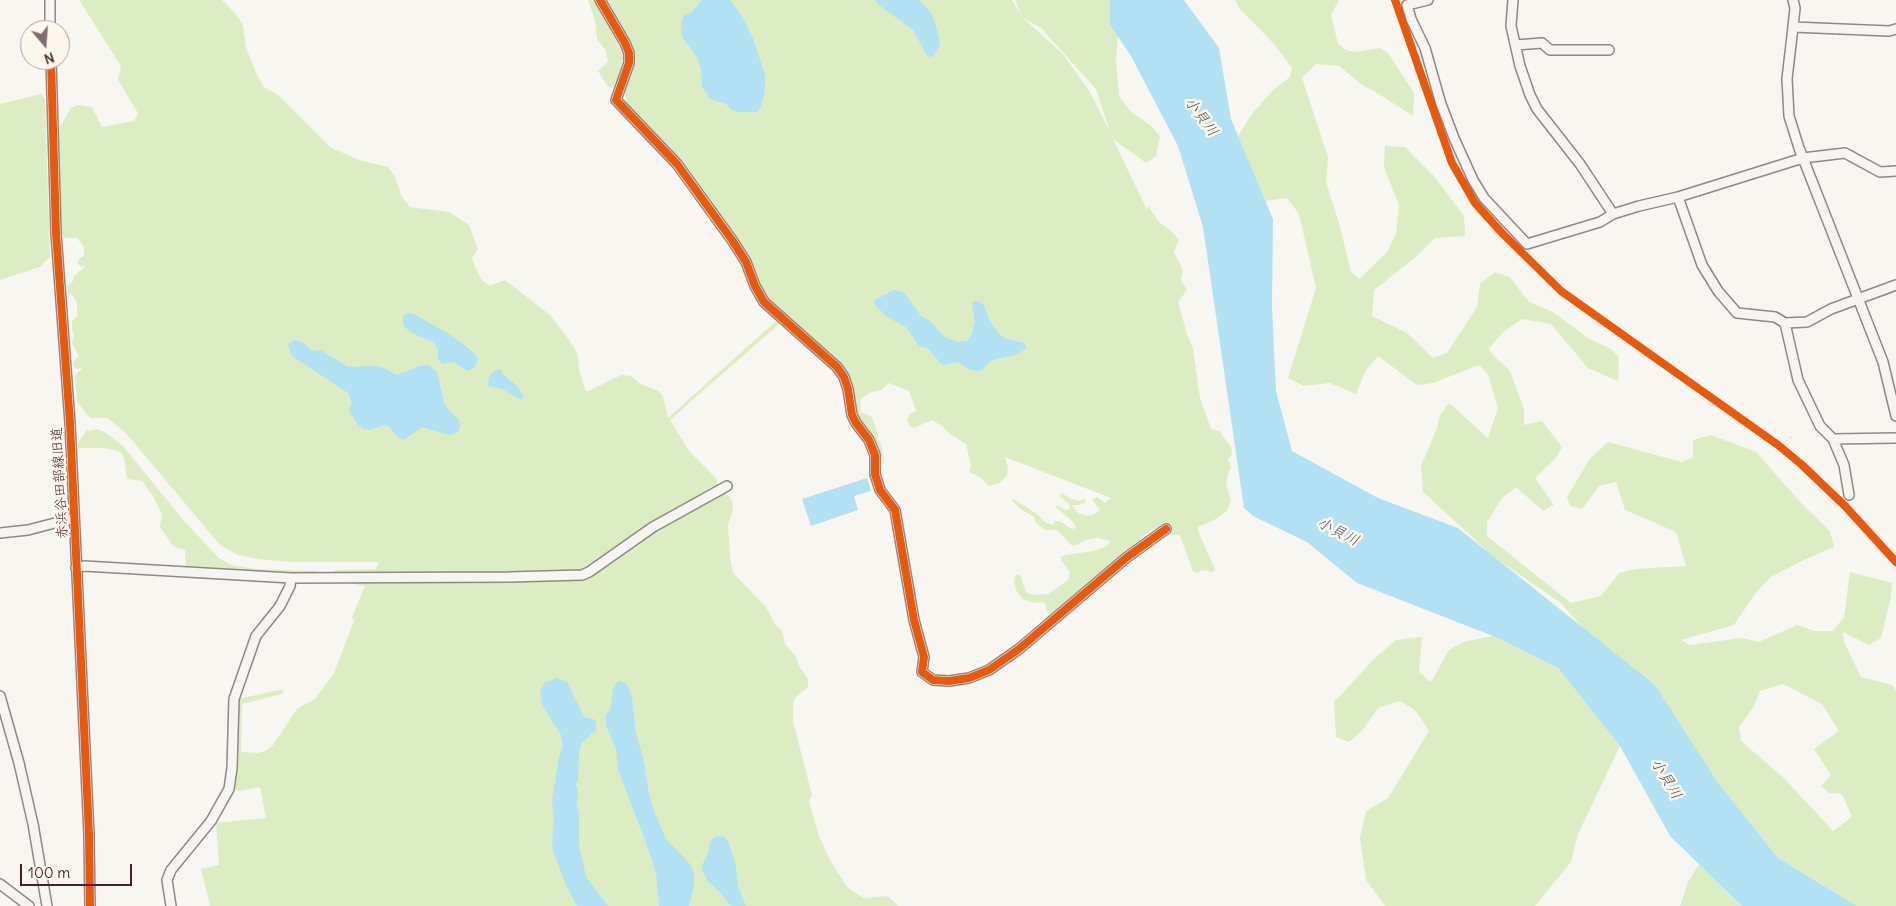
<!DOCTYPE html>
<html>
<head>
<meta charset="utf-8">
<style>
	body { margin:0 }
	#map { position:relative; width:1896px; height:906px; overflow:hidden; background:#f8f6f0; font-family:Delius,sans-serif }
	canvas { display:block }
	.north { position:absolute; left:20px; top:20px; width:50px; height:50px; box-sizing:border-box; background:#fbf7ec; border:1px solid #b4a19f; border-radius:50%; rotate:162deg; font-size:14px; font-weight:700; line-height:20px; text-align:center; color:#4a1f2b }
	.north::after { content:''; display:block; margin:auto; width:18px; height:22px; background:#876a70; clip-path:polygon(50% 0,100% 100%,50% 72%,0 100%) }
	.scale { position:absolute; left:20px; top:864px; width:112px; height:22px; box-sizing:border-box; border:2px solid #4a1f2b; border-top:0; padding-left:6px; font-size:15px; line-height:18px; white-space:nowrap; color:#4a1f2b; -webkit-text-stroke:4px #fbf7ec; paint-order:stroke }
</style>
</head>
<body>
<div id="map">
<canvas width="1896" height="906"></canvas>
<div class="north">N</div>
<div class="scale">100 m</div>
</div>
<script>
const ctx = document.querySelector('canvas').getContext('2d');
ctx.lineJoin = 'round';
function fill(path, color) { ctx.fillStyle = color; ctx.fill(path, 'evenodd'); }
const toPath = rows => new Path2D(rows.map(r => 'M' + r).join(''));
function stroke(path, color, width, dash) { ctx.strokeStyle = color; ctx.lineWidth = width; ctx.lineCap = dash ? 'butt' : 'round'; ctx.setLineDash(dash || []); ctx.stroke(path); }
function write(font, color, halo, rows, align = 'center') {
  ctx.font = font + ' Delius,"Klee One",sans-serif'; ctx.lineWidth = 5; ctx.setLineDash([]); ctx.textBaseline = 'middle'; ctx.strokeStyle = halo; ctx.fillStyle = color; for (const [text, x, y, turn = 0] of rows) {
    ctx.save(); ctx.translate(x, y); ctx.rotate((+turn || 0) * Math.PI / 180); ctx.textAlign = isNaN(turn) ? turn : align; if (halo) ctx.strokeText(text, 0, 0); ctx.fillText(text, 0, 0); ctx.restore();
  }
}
fill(toPath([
	[79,0,222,0,236,14,243,25,246,48,256,73,264,87,278,95,330,147,359,160,388,167,395,177,402,197,410,207,449,212,469,225,478,249,472,258,475,267,482,280,490,286,505,280,550,315,573,345,578,356,579,370,586,391,589,391,621,375,631,376,639,383,658,391,663,396,668,418,785,313,779,311,764,295,750,260,738,242,738,239,735,233,733,234,683,162,627,103,624,89,634,60,633,50,604,0,1012,0,1022,16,1015,0,1111,0,1110,25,1118,37,1116,60,1119,96,1131,112,1149,124,1160,136,1156,156,1146,163,1113,139,1147,210,1148,206,1159,222,1169,229,1179,240,1174,252,1183,270,1181,280,1187,290,1178,302,1187,334,1193,349,1200,398,1211,429,1219,431,1231,447,1232,454,1228,460,1231,467,1228,474,1226,483,1231,501,1227,511,1214,520,1198,527,1198,531,1215,569,1213,572,1202,570,1197,573,1193,571,1180,536,1178,535,1171,535,1170,532,1172,531,1165,522,1140,538,1138,543,1041,625,1040,624,1049,614,1044,602,1034,603,1023,599,1017,592,1014,583,1015,576,1018,574,1021,577,1026,592,1032,595,1048,594,1068,580,1070,573,1060,558,1064,555,1094,551,1107,546,1111,541,1097,538,1085,540,1077,545,1071,545,1057,530,1045,530,1036,523,1034,517,1022,510,1013,502,1012,498,1037,514,1045,522,1053,525,1055,521,1060,521,1072,529,1076,528,1074,523,1056,507,1057,505,1065,510,1070,509,1069,504,1059,496,1062,493,1069,498,1079,501,1085,498,1085,502,1080,505,1071,505,1078,513,1087,516,1093,515,1100,510,1092,500,1097,497,1105,503,1111,498,1005,457,1008,468,1007,476,999,483,989,486,981,478,969,472,971,466,966,444,950,434,942,426,932,420,914,428,910,426,907,421,909,415,916,411,909,391,889,383,881,390,869,393,860,400,861,412,872,417,882,448,884,462,882,467,880,469,876,445,856,414,849,377,834,358,787,317,670,420,689,451,717,479,717,485,701,493,706,502,724,493,729,496,732,501,733,510,728,525,731,565,734,574,766,607,775,624,782,631,785,644,795,655,799,666,808,679,808,687,795,698,793,705,793,721,812,795,809,801,819,836,830,860,847,887,857,894,864,898,888,896,898,906,210,906,201,869,219,865,216,823,266,818,260,787,238,791,234,788,238,699,284,689,282,694,242,704,241,752,257,753,266,751,273,745,297,709,315,699,334,673,354,621,352,617,365,586,346,582,334,574,335,570,376,569,379,562,290,562,258,559,238,555,220,545,125,432,107,418,90,418,77,402,75,376,82,368,76,369,74,367,73,362,79,356,72,344,74,334,72,331,72,321,77,316,77,302,71,293,68,293,67,286,73,281,74,276,86,266,81,267,77,263,80,258,84,256,84,247,77,238,65,238,62,234,57,160,59,128,71,108,77,105,92,107,102,127,134,121,138,113,118,80,121,66],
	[1023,18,1041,28,1096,89,1110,132,1090,92,1063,54],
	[588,0,595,0,623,55,619,76,613,88,608,87,598,71,608,62,606,51,597,39,595,20],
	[1235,0,1339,0,1331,15,1338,44,1346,50,1355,52,1380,48,1388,53,1414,93,1413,116,1374,91,1365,87,1339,66,1316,64,1302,78,1328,157,1326,182,1339,223,1351,272,1359,279,1387,252,1396,234,1399,205,1384,167,1385,146,1405,147,1433,175,1464,216,1465,236,1435,238,1416,257,1374,290,1372,316,1407,333,1433,358,1447,353,1477,307,1480,284,1495,272,1510,277,1529,302,1553,312,1588,338,1611,349,1619,357,1618,381,1588,368,1551,324,1522,319,1503,332,1489,349,1494,356,1510,371,1524,409,1524,425,1542,421,1562,447,1556,458,1535,478,1554,505,1543,511,1516,487,1502,498,1487,522,1487,536,1571,603,1601,596,1619,573,1636,569,1686,566,1676,532,1625,510,1616,482,1599,486,1582,509,1570,506,1567,497,1589,460,1608,442,1682,462,1693,457,1693,440,1711,435,1756,452,1802,504,1830,531,1834,547,1804,560,1771,577,1755,594,1734,625,1681,640,1690,645,1742,638,1759,642,1797,625,1814,631,1833,631,1844,617,1850,572,1892,583,1891,597,1881,638,1869,645,1843,632,1844,642,1861,677,1892,685,1896,691,1896,906,1857,906,1778,858,1716,780,1561,603,1494,557,1423,492,1421,466,1437,428,1440,415,1449,403,1488,438,1498,408,1488,374,1479,365,1433,383,1417,385,1378,356,1366,370,1356,394,1330,383,1304,386,1288,378,1316,288,1299,214,1287,198,1265,201,1238,136,1251,115,1273,90,1290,77,1292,68,1275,45,1240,9],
	[1783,684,1822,704,1839,731,1814,749,1831,775,1821,786,1830,793,1842,794,1852,817,1833,831,1784,778,1741,741,1739,727,1754,706,1760,691],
	[41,94,45,99,50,257,40,267,0,280,0,104],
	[98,429,106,433,123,446,185,522,219,558,231,565,255,569,316,571,319,572,319,574,298,575,191,570,186,567,185,550,173,546,160,527,162,514,154,498,142,481,127,479,124,457,119,451,104,448,78,448,78,443,86,431],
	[1493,636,1558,668,1620,746,1578,834,1571,862,1535,906,1385,906,1366,880,1360,838,1366,811,1388,798,1429,731,1416,711,1400,701,1378,708,1362,731,1349,742,1336,737,1334,702,1376,657,1396,640,1422,637,1419,672,1431,682,1449,650,1463,642],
	[1699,864,1742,906,1680,906,1688,882]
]), '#dcedc3');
fill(toPath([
	[702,0,730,0,742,16,753,38,765,75,765,92,760,109,757,112,738,112,732,110,726,104,713,100,709,98,702,86,701,68,697,57,682,37,681,26,682,19,685,15,692,12],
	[875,0,919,0,930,12,935,22,940,44,934,56,929,57,926,54,913,30,880,6],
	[1110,0,1184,0,1219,48,1231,119,1273,219,1272,308,1276,391,1292,451,1378,498,1458,528,1655,685,1716,780,1778,858,1857,906,1742,906,1670,836,1620,746,1558,668,1493,636,1357,583,1307,542,1253,516,1244,508,1203,227,1178,146,1131,56,1110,25],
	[894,290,904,292,921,316,931,322,945,337,957,342,967,341,972,334,975,322,972,304,974,301,977,301,983,304,990,321,999,334,1007,339,1025,343,1026,349,1016,355,992,360,982,370,978,371,970,370,958,362,944,365,940,363,930,350,918,345,907,328,886,316,874,304,875,300],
	[408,313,414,314,454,337,474,353,478,360,474,368,467,371,454,362,444,364,440,362,438,359,438,349,434,343,412,333,403,326,403,316],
	[294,340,304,343,313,351,321,350,348,367,374,366,382,367,397,375,420,366,429,365,437,372,444,402,448,409,459,420,460,428,457,433,449,435,422,427,404,440,399,438,388,426,383,425,371,430,364,429,357,424,349,410,352,403,348,393,292,356,288,345],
	[500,369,505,376,516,385,522,393,523,399,519,399,502,389,488,386,489,377,494,371],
	[867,478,871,491,854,496,858,510,811,526,802,499],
	[557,678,567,682,584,717,596,720,596,731,592,733,581,744,579,755,578,781,575,784,578,788,577,805,579,813,579,844,586,877,608,906,577,906,566,885,553,851,552,842,554,820,552,800,559,757,563,746,561,735,542,705,540,692,544,683],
	[621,681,627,684,632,696,636,733,644,762,649,795,655,814,666,839,690,864,694,872,694,887,689,906,659,906,656,873,648,848,622,780,618,769,616,748,606,726,606,715,610,710,613,689,617,682],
	[717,836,724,837,729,843,736,867,738,886,746,906,731,906,719,891,708,881,702,870,703,863,707,857,710,843,712,839]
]), '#b2e1f4');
const minor = toPath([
	[50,0,50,30],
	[600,0,625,43,629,53,629,63,616,100,677,164,732,240,746,262,755,286,764,302,837,367,844,377,848,389,852,415,856,423,869,440,875,455,875,474,880,490,895,510,914,620,924,657,922,672,933,680,949,681,969,678,989,670,1019,649,1126,558,1166,529],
	[1428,0,1407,5,1411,19,1425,48,1441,104,1454,138,1473,180,1484,198,1527,244,1600,222,1613,214,1639,206,1678,197,1803,158,1845,153,1880,172,1896,171],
	[1513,0,1511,26,1520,66,1530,95,1537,109,1580,164,1613,214],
	[1793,0,1795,8,1793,27,1787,79,1789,116,1799,148,1883,362,1896,416],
	[1793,27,1889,31,1896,29],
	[1516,45,1542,43,1550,50,1609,50],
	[51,60,56,233,70,423,89,835,90,906],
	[1678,197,1702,265,1718,291,1737,313,1775,317,1785,323,1807,322,1831,309,1896,285],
	[1785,323,1798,380,1820,426,1833,439,1844,465,1849,495],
	[1833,439,1896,438],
	[0,533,28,530,74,518],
	[76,568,84,566,291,578,290,586,280,606,256,636,234,699,232,768,229,789,211,821,171,870,167,880,171,906],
	[291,578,509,577,582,575,589,572,653,527,727,486],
	[0,696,19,763,33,824,47,906],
	[0,884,29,906]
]);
stroke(minor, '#918787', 12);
stroke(minor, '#f6f5f1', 9);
stroke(toPath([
	[600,0,625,43,629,53,629,63,616,100,677,164,732,240,746,262,755,286,764,302,837,367,844,377,848,389,852,415,856,423,869,440,875,455,875,474,880,490,895,510,914,620,924,657,922,672,933,680,949,681,969,678,989,670,1019,649,1126,558,1166,529],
	[1395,0,1452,163,1475,203,1502,233,1561,291,1778,445,1801,464,1845,506,1896,562],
	[51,60,56,233,70,423,89,835,90,906]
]), '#e8590c', 8);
write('14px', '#4a1f2b', '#fbf7ec', [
	["赤浜谷田部線旧道",60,483,-93]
]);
write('italic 15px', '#5c4d5e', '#fbf7ec', [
	["小貝川",1201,117,53],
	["小貝川",1338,532,27],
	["小貝川",1666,779,58]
]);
</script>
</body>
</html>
